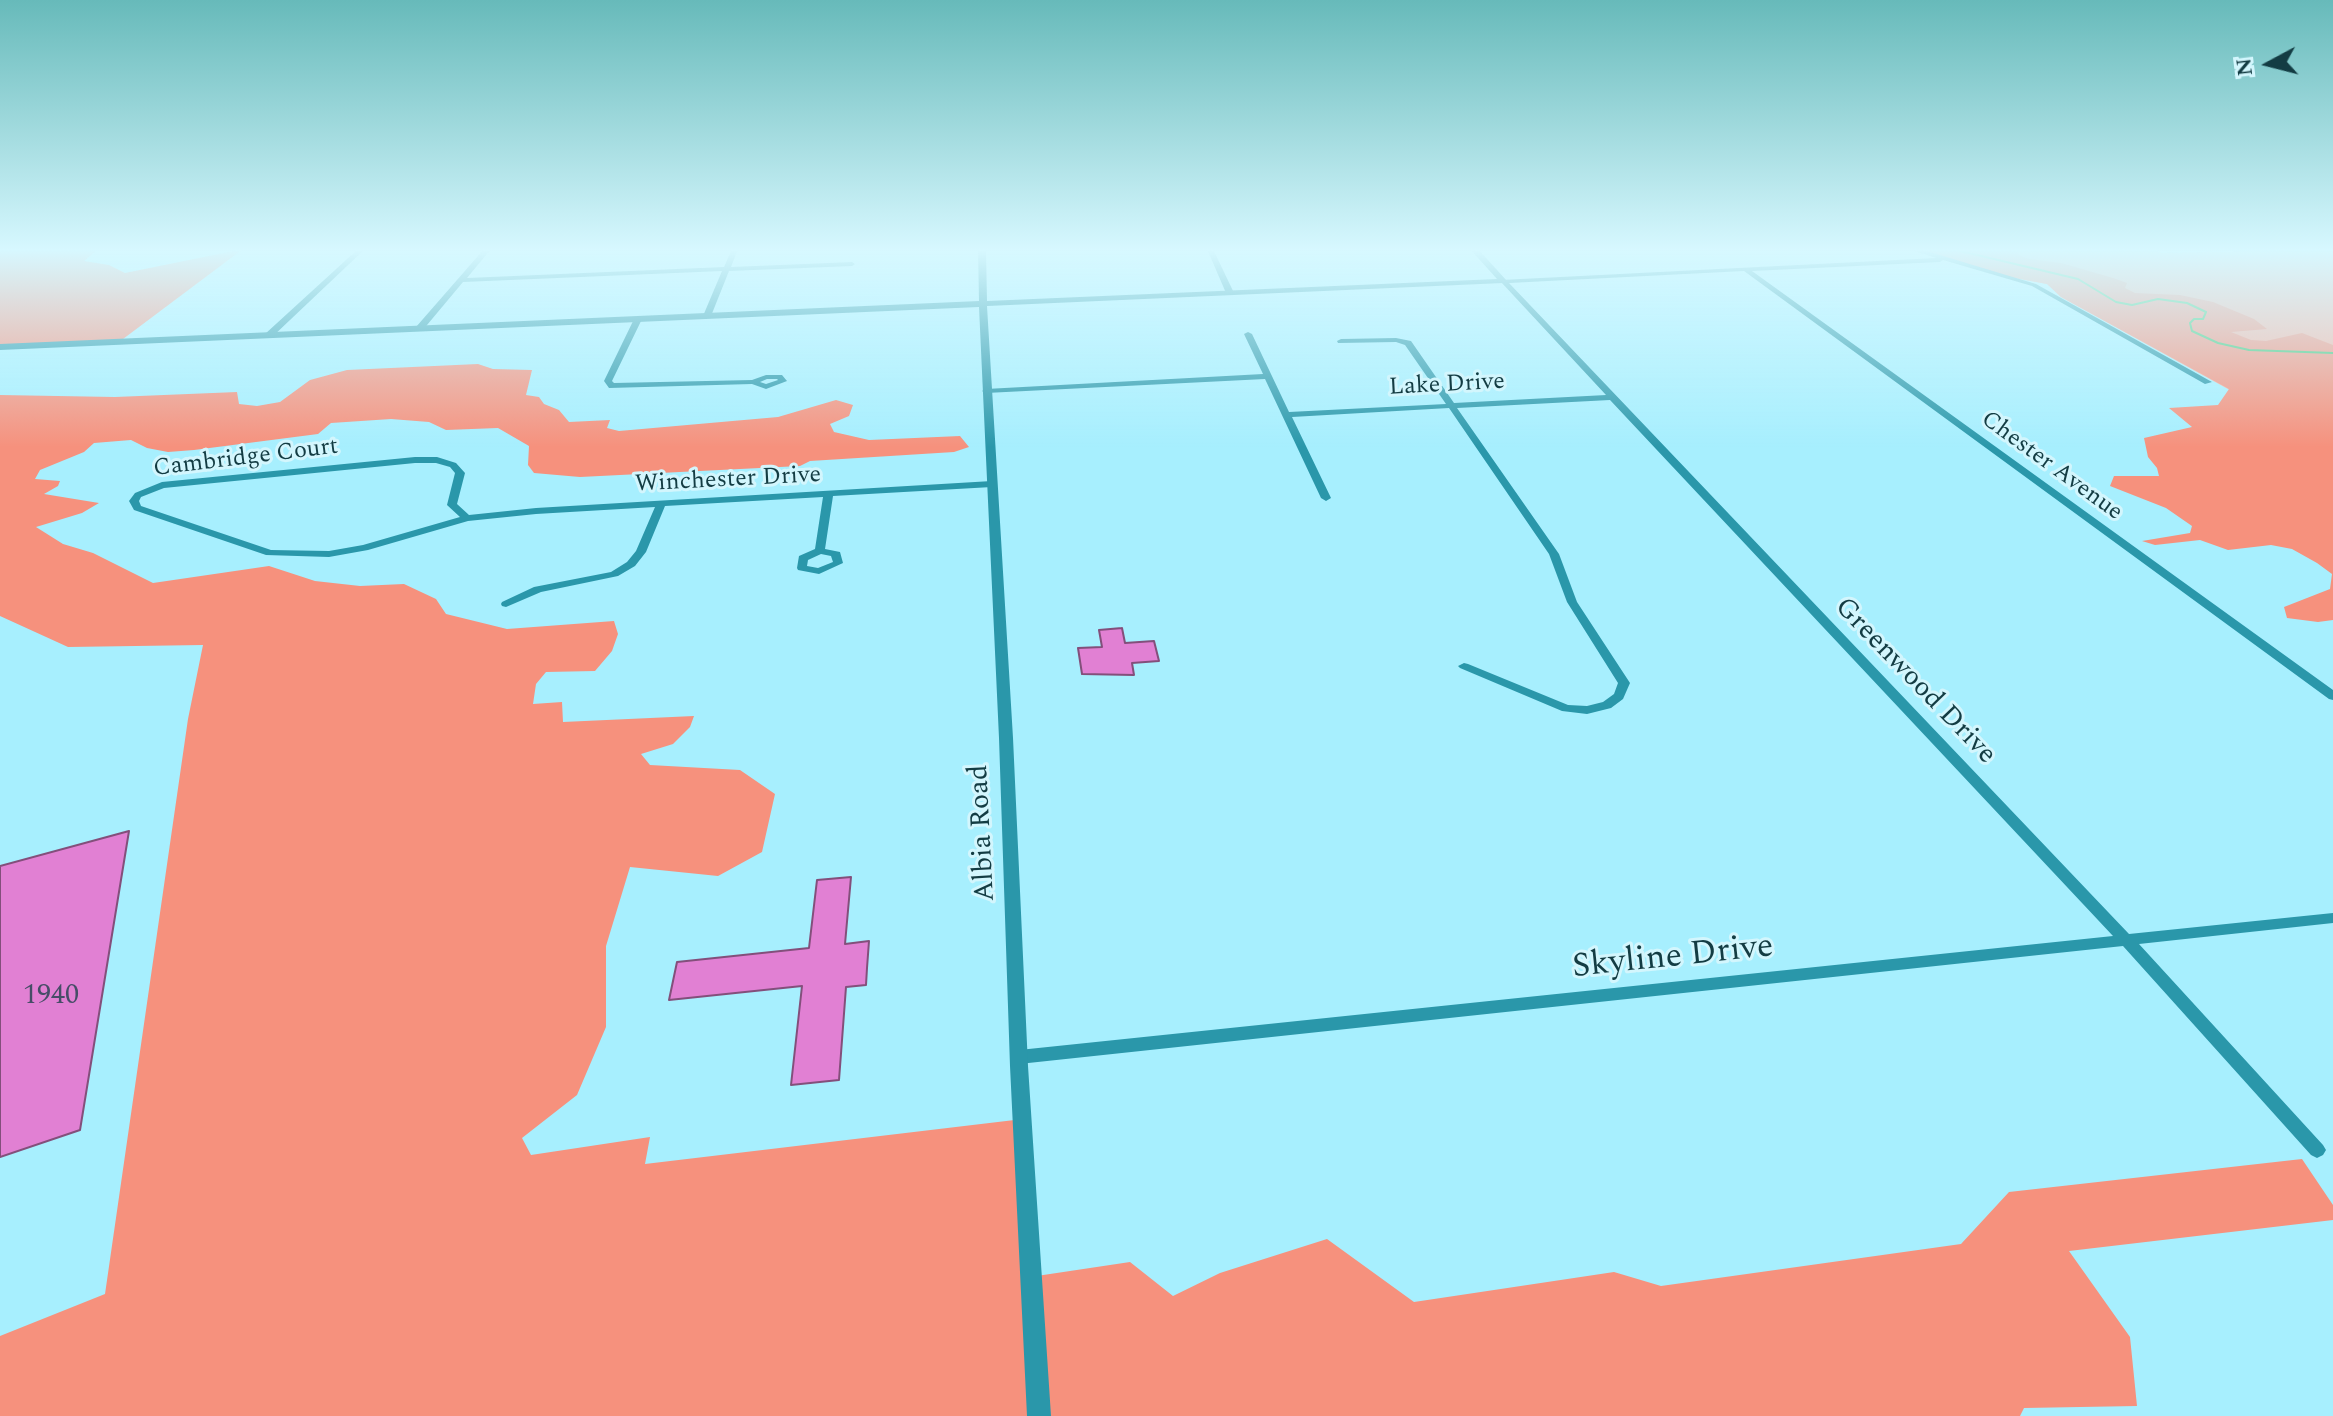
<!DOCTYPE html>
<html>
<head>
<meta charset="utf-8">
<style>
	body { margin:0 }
	#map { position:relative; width:2333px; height:1416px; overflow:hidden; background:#a7effe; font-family:Spectral,serif }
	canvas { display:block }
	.north { position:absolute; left:2229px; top:24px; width:80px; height:80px; -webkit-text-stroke:6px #d3f6fd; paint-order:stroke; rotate:263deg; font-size:22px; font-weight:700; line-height:32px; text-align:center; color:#133c43 }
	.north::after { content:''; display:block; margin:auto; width:28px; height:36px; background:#133c43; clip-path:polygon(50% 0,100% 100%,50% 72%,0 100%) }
</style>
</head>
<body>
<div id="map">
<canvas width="2333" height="1416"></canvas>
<div class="north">N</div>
</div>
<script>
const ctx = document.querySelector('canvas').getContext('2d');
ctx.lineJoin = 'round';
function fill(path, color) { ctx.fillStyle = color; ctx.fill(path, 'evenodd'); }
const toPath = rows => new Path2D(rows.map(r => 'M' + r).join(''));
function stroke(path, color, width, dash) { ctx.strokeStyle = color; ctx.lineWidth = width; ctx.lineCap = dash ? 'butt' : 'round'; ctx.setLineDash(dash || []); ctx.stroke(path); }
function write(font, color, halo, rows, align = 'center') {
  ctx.font = font + ' Spectral,serif'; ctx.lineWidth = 6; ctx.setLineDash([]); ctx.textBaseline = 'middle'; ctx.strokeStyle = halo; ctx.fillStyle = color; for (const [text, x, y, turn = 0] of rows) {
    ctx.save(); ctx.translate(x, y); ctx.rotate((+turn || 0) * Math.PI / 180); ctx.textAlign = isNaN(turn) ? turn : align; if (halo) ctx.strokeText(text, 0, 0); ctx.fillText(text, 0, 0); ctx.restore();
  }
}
fill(toPath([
	[1912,249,2153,249,2162,253,2333,249,2333,447,2061,297,2047,284,2004,276]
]), '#f9b1a1');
fill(toPath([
	[0,249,96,251,84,261,109,265,125,273,243,249,119,342,0,347],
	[1912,249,2018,249,2019,255,2029,259,2061,263,2113,278,2127,283,2125,288,2135,293,2180,295,2213,302,2254,319,2267,329,2231,332,2251,340,2266,341,2302,333,2333,345,2333,620,2318,622,2287,618,2284,607,2330,589,2332,574,2317,563,2292,549,2271,545,2228,550,2200,540,2155,545,2142,541,2190,533,2192,526,2166,508,2110,486,2114,476,2159,476,2157,468,2148,457,2144,438,2192,427,2169,408,2218,405,2229,389,2061,297,2047,284,2004,276],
	[478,364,493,369,532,370,526,395,539,397,544,404,559,410,569,422,610,420,607,428,619,431,778,417,836,400,853,405,849,416,830,424,834,432,869,440,960,436,969,447,954,452,810,461,800,466,580,477,534,473,528,465,529,446,498,428,446,430,429,422,391,419,331,423,318,434,194,450,168,452,147,448,131,440,94,443,84,452,40,470,35,479,60,481,58,486,44,494,99,503,82,513,36,527,63,544,93,553,153,583,269,566,315,581,360,586,404,584,436,599,446,614,507,629,614,621,618,634,612,651,595,671,546,672,536,684,533,704,562,702,563,722,694,716,690,727,673,744,641,754,650,765,740,770,775,794,762,852,718,876,630,867,606,946,606,1027,577,1095,522,1138,531,1155,650,1137,645,1164,1023,1119,1030,1277,1130,1262,1173,1296,1220,1273,1327,1239,1414,1302,1614,1272,1661,1286,1961,1244,2009,1192,2302,1159,2333,1205,2333,1220,2069,1251,2130,1337,2137,1406,2024,1408,2020,1416,0,1416,0,1336,105,1294,188,719,203,645,68,647,0,616,0,395,115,397,237,392,239,404,257,406,280,402,310,380,347,370]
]), '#f6917d');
stroke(toPath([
	[1952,249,2078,279,2116,302,2132,305,2158,299,2187,303,2206,312,2203,319,2194,319,2190,323,2192,331,2218,343,2249,350,2333,353]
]), '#47c476', 2);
const building = toPath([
	[1122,628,1125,643,1154,641,1159,661,1132,663,1134,675,1082,674,1078,648,1102,647,1099,630,1122,628],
	[129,831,80,1130,0,1157,0,866,129,831],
	[851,877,845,944,869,941,867,968,866,985,846,987,839,1080,791,1085,802,986,669,1000,677,962,809,948,817,880,851,877]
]);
fill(building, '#e180d3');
stroke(building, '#834f7b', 2);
fill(toPath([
	[358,249,365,249,271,338,265,338,265,334,358,249],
	[484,249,491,249,467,278,724,267,732,249,738,249,731,267,852,262,855,264,852,266,729,271,711,316,707,318,703,316,722,271,463,282,422,331,416,331,416,327,484,249],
	[1207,249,1213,249,1234,293,1232,294,1226,293,1207,249],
	[1909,249,1920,249,2036,284,2212,382,2205,384,2032,286,1943,260,1940,262,1752,271,2333,690,2333,700,2329,699,1744,271,1509,283,2129,934,2333,913,2333,923,2139,944,2323,1145,2326,1150,2323,1155,2317,1158,2311,1155,2123,946,1019,1064,1013,1062,1011,1057,1013,1052,1019,1050,2113,936,1610,400,1457,408,1559,554,1577,602,1630,683,1623,699,1611,708,1587,714,1562,711,1460,668,1458,666,1464,663,1468,664,1568,705,1587,706,1603,702,1614,694,1618,683,1567,602,1549,554,1449,408,1292,417,1331,498,1326,501,1321,498,1265,379,986,393,982,391,986,389,1263,374,1244,334,1248,332,1252,334,1289,412,1446,404,1405,345,1396,342,1338,343,1337,341,1341,339,1396,338,1411,341,1454,403,1606,395,1501,282,1501,280,1936,258,1909,249],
	[635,317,642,319,612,381,614,383,752,380,766,375,782,375,787,381,766,389,752,384,609,388,604,381,635,317],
	[767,379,777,379,778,380,766,384,760,382,767,379],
	[415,457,437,457,456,463,465,473,457,504,469,515,536,508,992,481,997,484,992,487,833,496,825,549,840,552,843,563,819,574,798,570,797,568,799,556,815,549,823,497,665,506,646,552,635,566,618,576,541,592,506,607,502,606,501,604,502,602,534,587,611,572,627,562,636,551,655,507,536,514,468,521,368,550,329,557,266,555,134,510,129,501,135,493,162,482,415,457],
	[415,463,436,463,450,467,455,473,447,505,460,517,363,545,329,551,271,550,141,506,139,501,141,497,164,488,415,463],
	[821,554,831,556,833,562,818,568,807,566,808,560,821,554]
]), '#2a97aa');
fill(toPath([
	[978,249,986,249,987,301,1497,279,1470,249,1478,249,1507,281,1503,283,987,306,1013,738,1028,1066,1051,1416,1027,1416,1010,1066,999,738,979,307,0,350,0,344,979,301,978,249]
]), '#2a97aa');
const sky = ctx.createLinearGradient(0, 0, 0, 447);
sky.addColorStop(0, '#67baba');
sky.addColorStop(0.56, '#d7f8ff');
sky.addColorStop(1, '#d7f8ff00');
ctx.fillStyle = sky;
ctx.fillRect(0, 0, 2333, 447);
write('24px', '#133c43', '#d3f6fd', [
	["Lake Drive",1447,386,-3],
	["Cambridge Court",246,459,-7],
	["Chester Avenue",2051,467,36],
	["Winchester Drive",728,481,-3]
]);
write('28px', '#133c43', '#d3f6fd', [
	["Greenwood Drive",1914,682,46],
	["Albia Road",984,833,-93]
]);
write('28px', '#464d67', null, [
	["1940",51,998]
]);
write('34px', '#133c43', '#d3f6fd', [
	["Skyline Drive",1673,959,-6]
]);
</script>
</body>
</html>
